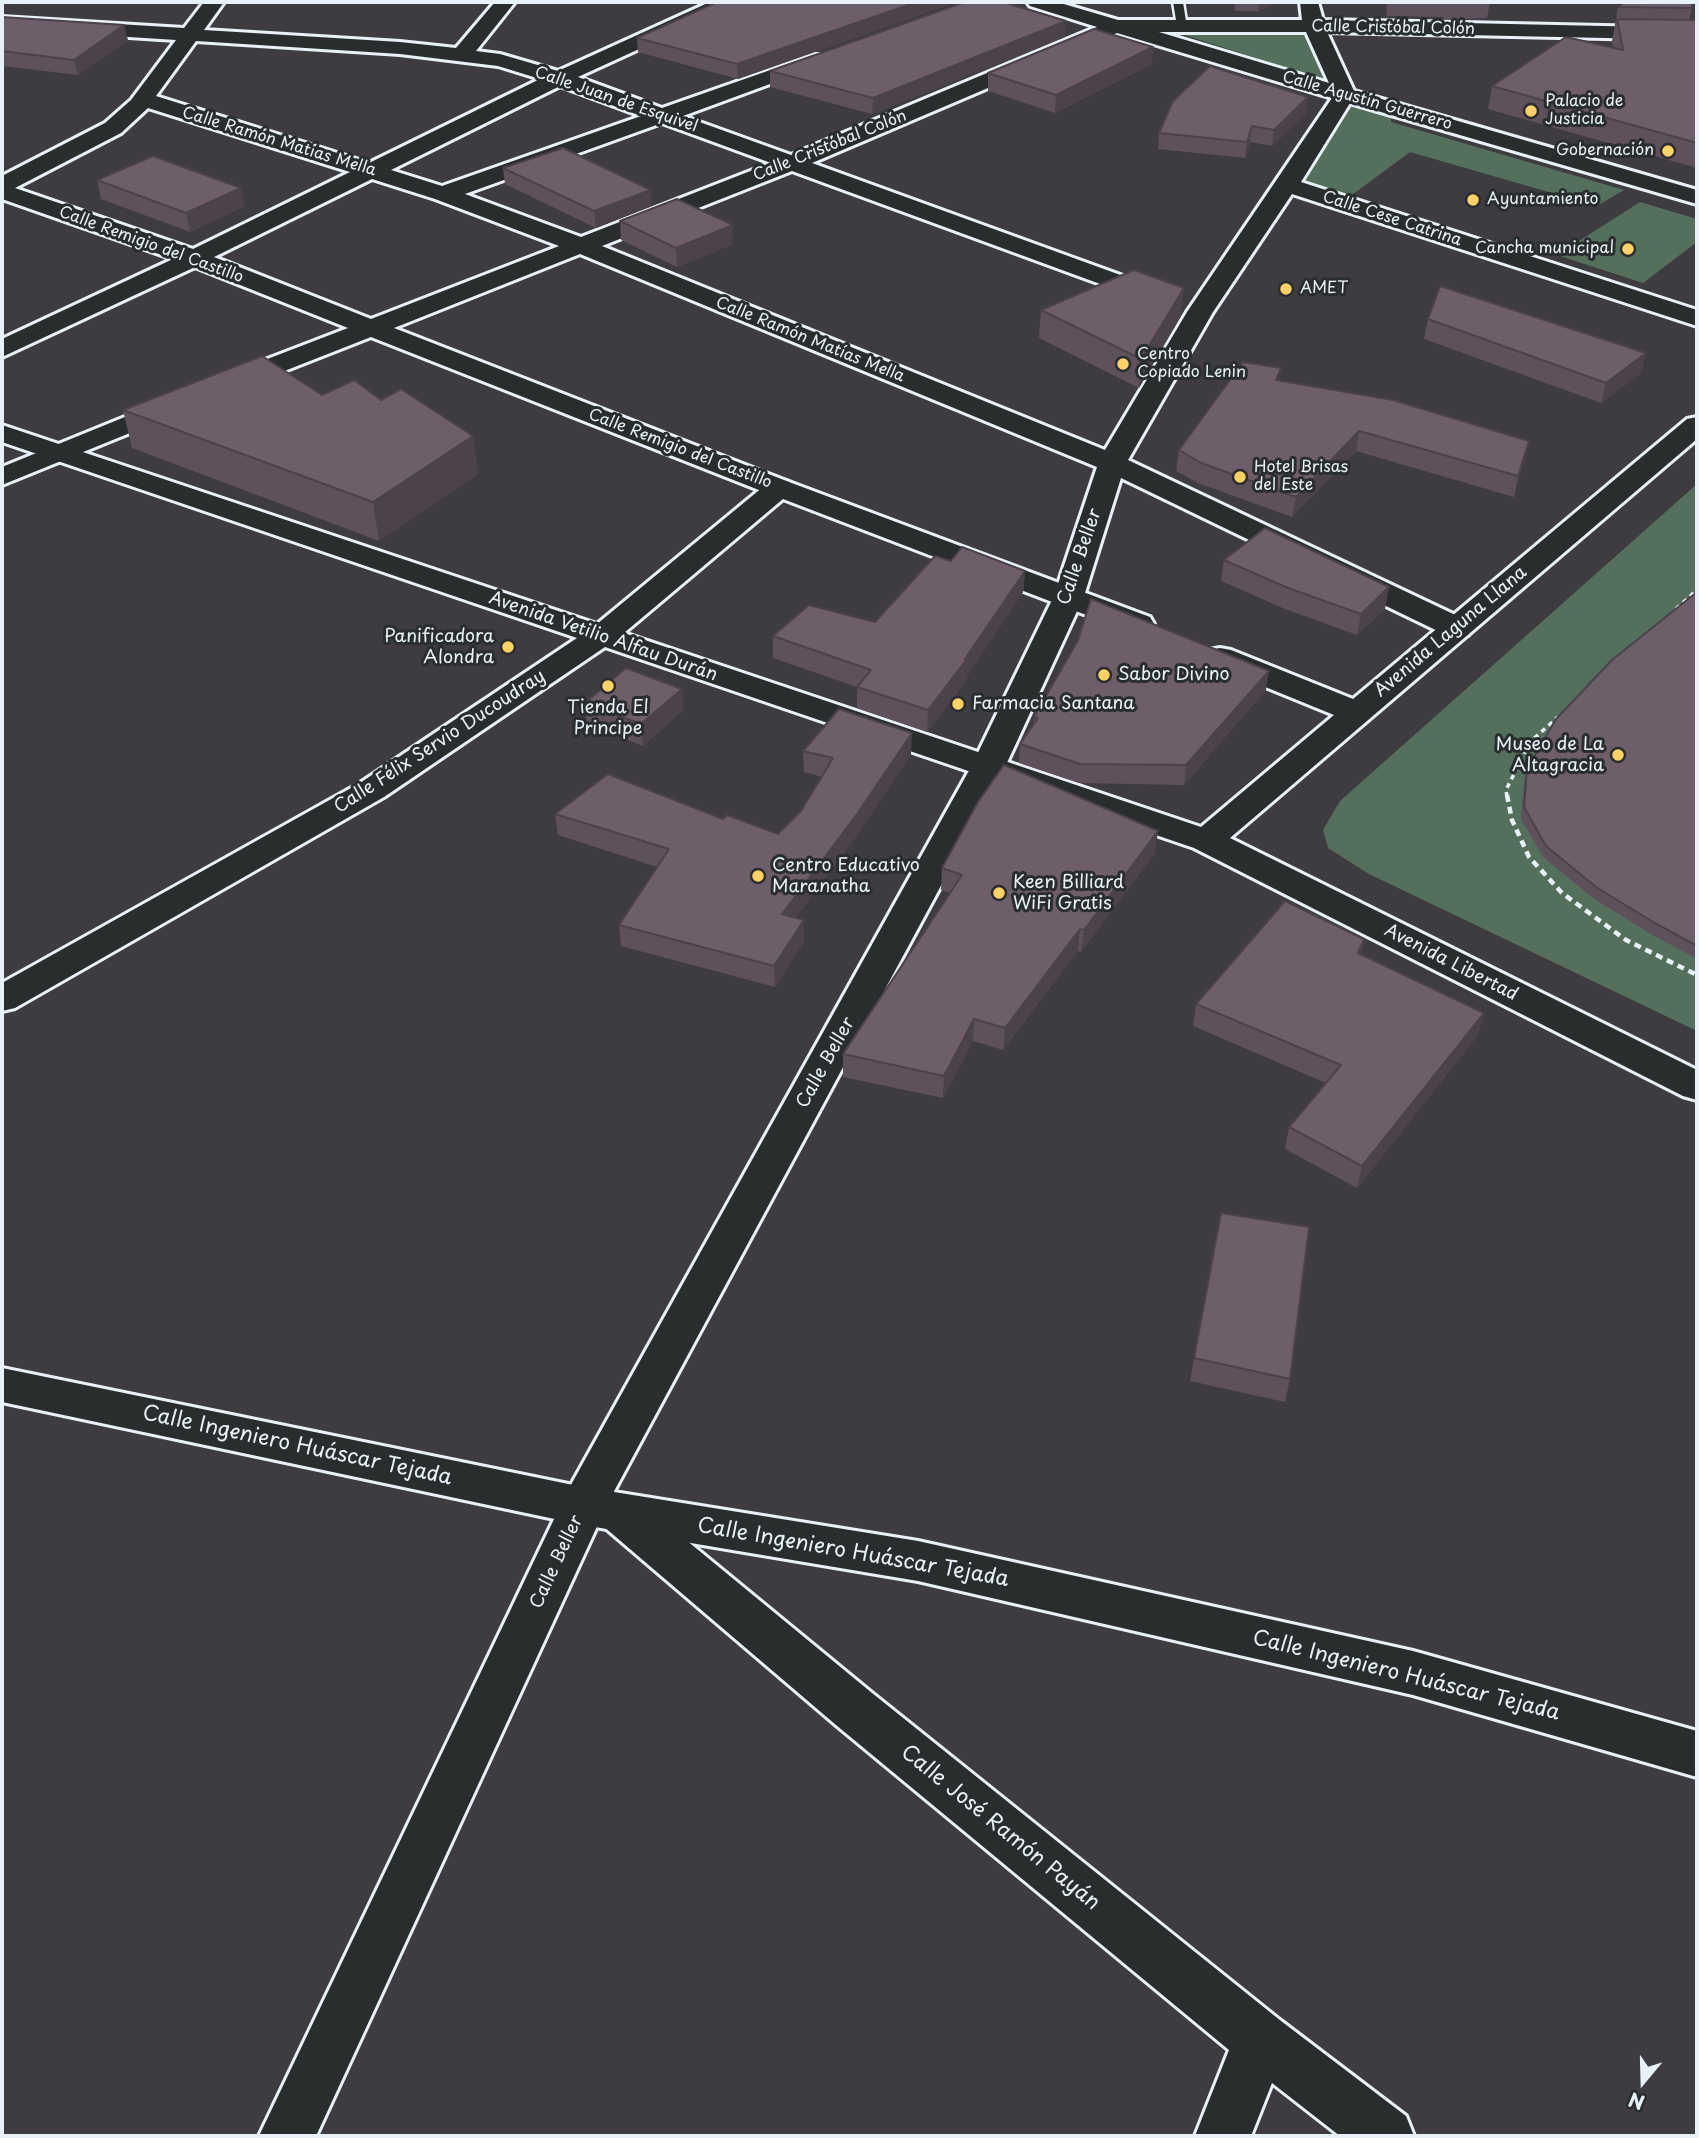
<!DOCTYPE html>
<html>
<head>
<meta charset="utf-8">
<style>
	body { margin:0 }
	#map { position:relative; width:1699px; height:2138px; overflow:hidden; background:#3e3c40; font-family:"Playpen Sans",sans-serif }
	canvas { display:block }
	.frame { position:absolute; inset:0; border:4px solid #e8f1f8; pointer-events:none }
	.north { position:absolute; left:1608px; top:2047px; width:70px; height:70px; -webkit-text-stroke:5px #2a2d2e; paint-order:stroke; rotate:199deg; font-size:19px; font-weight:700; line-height:28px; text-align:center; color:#e8f1f8 }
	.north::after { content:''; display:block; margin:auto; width:24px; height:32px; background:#e8f1f8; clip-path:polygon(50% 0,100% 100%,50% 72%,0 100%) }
</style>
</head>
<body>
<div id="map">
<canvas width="1699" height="2138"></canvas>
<div class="frame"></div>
<div class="north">N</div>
</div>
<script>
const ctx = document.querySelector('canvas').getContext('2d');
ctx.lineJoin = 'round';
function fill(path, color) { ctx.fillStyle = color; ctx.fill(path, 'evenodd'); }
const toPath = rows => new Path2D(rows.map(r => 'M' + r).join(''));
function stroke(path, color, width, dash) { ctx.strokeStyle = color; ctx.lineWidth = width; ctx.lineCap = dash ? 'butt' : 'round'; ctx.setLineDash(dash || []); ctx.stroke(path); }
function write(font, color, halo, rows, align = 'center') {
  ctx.font = font + ' "Playpen Sans",sans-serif'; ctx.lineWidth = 6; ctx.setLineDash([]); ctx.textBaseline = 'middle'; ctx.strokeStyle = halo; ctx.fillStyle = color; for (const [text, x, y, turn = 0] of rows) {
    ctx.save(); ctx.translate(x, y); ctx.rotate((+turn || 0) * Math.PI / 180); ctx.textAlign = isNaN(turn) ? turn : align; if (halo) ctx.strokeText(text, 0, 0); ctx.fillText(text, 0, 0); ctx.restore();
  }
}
fill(toPath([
	[1166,29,1310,32,1324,80],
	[1345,95,1392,109,1391,122,1624,190,1597,206,1410,152,1341,203,1287,185],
	[1640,202,1697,219,1697,242,1643,283,1557,255],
	[1697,484,1697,1031,1369,874,1328,848,1323,830,1340,801]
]), '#556f5d');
const lane = toPath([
	[1173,2,1183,2,1187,28,1177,26,1173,2]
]);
const street = toPath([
	[204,2,224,2,204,30,400,42,456,48,495,2,515,2,476,51,500,54,558,71,710,2,736,2,733,6,578,77,662,108,813,55,827,55,831,59,827,63,683,116,791,155,1097,27,1030,6,1027,2,1057,2,1118,20,1302,20,1300,2,1318,2,1323,20,1697,28,1697,40,1327,32,1354,91,1697,190,1697,204,1350,103,1301,182,1697,310,1697,326,1292,194,1213,312,1128,460,1468,621,1472,628,1468,635,1457,637,1446,635,1121,478,1084,596,1005,767,612,1495,619,1493,635,1498,872,1693,1281,2021,1406,2116,1414,2136,1340,2136,1272,2083,1251,2136,1195,2136,1229,2050,836,1725,603,1526,600,1520,316,2136,259,2136,567,1492,971,767,1054,596,1097,467,580,254,394,328,789,482,793,488,789,494,779,497,769,494,371,337,236,390,227,392,218,390,214,384,218,378,348,328,195,267,2,357,2,339,173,259,2,199,2,176,105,123,131,100,176,40,2,29,2,17,184,28,204,2],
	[1159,32,1306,32,1329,83,1159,32],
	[1117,33,1332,98,1187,312,1105,450,602,246,792,171,1152,303,1161,306,1170,303,1174,298,1170,293,812,163,1117,33],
	[196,41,400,54,498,66,540,79,369,163,156,96,196,41],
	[560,86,641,116,442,186,391,170,560,86],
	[148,108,350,172,193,249,15,188,121,133,148,108],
	[662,123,771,163,581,237,465,194,662,123],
	[372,179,435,199,559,246,371,319,214,257,372,179],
	[174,397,184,399,188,405,184,411,2,485,2,467,174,397]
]);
const secondary = toPath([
	[1697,417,1697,439,1230,838,1697,1070,1697,1100,1683,1096,1194,848,605,647,384,797,15,1008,2,1011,2,983,360,783,577,638,2,442,2,425,597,624,769,482,779,479,789,482,1150,617,1154,624,1150,631,1139,633,1128,631,783,499,624,633,1201,827,1334,715,1209,664,1204,657,1209,650,1220,648,1231,650,1353,699,1687,419,1697,417],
	[2,1368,583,1487,918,1541,1413,1651,1697,1731,1697,1777,1413,1695,918,1581,583,1525,2,1402,2,1368]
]);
stroke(lane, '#e8f1f8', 5);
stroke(street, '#e8f1f8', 6);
stroke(secondary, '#e8f1f8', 6);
stroke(toPath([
	[1676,609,1697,590],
	[1507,797,1506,790,1530,742,1558,717]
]), '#e8f1f8', 3.5, [5, 4.5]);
stroke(toPath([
	[1507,795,1512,820,1529,857,1562,893,1626,940,1697,975]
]), '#e8f1f8', 4.5, [7, 5]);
fill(lane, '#2a2d2e');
fill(street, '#2a2d2e');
fill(secondary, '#2a2d2e');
fill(toPath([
	[717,2,957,2,738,79,638,52,637,38],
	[1234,2,1278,2,1258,11,1235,11],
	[1386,2,1490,2,1487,18,1444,20,1443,17,1387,16],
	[1618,7,1692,8,1689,20,1697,20,1697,168,1488,109,1492,86,1613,47,1612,41],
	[2,17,128,40,78,75,2,66],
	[1065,37,872,114,770,87,770,71],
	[1152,64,1055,113,988,91,988,73],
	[1306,113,1272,146,1250,142,1245,158,1158,149,1159,133],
	[503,168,652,206,596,228,505,184],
	[97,180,245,206,190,232,101,199],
	[620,221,733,225,733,244,677,267,621,240],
	[1041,310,1181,316,1139,388,1039,338],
	[1428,319,1646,353,1641,373,1601,403,1424,339],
	[1280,380,1529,441,1514,497,1356,451,1292,517,1198,483,1176,471,1179,450],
	[322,395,381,400,473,436,478,474,379,541,132,448,123,410],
	[1224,560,1385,609,1357,635,1285,609,1221,581],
	[951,561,1025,571,1023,592,967,676,966,681,927,732,857,708,857,687,773,658,773,636,875,622],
	[1697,592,1697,959,1649,933,1593,898,1543,857,1521,819,1524,781,1527,769],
	[682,689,683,710,643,746,587,724,585,703],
	[1266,690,1184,785,1079,783,1019,763,1020,744,1033,725,1034,717],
	[803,751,911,754,857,835,796,917,804,920,804,941,775,987,621,946,619,925,657,867,558,835,555,814,723,819,778,834,801,811,822,777,804,772],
	[1155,853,1081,952,1078,951,1003,1050,973,1041,943,1098,843,1077,843,1054,950,893,941,890,942,868],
	[1364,939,1361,955,1484,1013,1478,1035,1357,1188,1285,1149,1289,1127,1326,1083,1193,1026,1196,1004],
	[1194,1358,1290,1379,1285,1402,1190,1381]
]), '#5e515b');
fill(toPath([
	[917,2,957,2,738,79,737,64],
	[1259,2,1278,2,1258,11],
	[1066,21,1065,37,872,114,873,98],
	[124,25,128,40,78,75,74,60],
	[1153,47,1152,64,1055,113,1056,95],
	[1308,97,1306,113,1272,146,1274,130],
	[1252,126,1250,142,1245,158,1247,142],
	[241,188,245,206,190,232,186,213],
	[651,190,652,206,596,228,594,211],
	[733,225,733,244,677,267,676,248],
	[1184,288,1181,316,1139,388,1141,359],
	[1646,353,1641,373,1601,403,1606,383],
	[1359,431,1356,451,1292,517,1296,497],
	[473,436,478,474,379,541,373,502],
	[1529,441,1524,461,1514,497,1518,476],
	[1025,571,1023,592,967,676,966,681,927,732,928,710],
	[1389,587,1385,609,1357,635,1361,614],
	[1269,671,1266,690,1184,785,1186,765],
	[682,689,683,710,643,746,641,724],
	[912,733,911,754,857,835,782,935,782,914],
	[1158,831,1155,853,1081,952,1084,930],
	[804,920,804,941,775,987,774,966],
	[1080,929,1078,951,1003,1050,1005,1028],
	[1364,939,1360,961,1358,953],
	[1484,1013,1478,1035,1357,1188,1362,1166],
	[974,1019,973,1041,943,1098,944,1076]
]), '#4c424a');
const building = toPath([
	[717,2,917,2,737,64,637,38,717,2],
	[965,2,1003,2,1066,21,873,98,770,71,965,2],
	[1446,2,1490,2,1447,3,1446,2],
	[1625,2,1691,2,1692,8,1618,7,1625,2],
	[2,17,124,25,74,60,2,51,2,17],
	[1617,19,1697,20,1697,143,1492,86,1566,37,1623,50,1617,19],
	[1094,29,1153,47,1056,95,988,73,1094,29],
	[1210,66,1308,97,1274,130,1252,126,1247,142,1159,133,1173,101,1210,66],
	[563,148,651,190,594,211,503,168,563,148],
	[153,156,241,188,186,213,97,180,153,156],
	[677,199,733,225,676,248,620,221,677,199],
	[1134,270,1184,288,1141,359,1041,310,1134,270],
	[1440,286,1646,353,1606,383,1428,319,1440,286],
	[262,356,322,395,354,380,381,400,401,389,473,436,373,502,123,410,262,356],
	[1243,362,1281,368,1276,380,1393,400,1529,441,1518,476,1359,431,1296,497,1201,463,1179,450,1243,362],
	[1265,528,1389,587,1361,614,1288,588,1224,560,1265,528],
	[962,547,1025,571,965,659,967,659,928,710,857,687,871,670,773,636,809,605,875,622,935,556,951,561,962,547],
	[1697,592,1697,946,1653,922,1596,887,1546,846,1524,807,1527,769,1556,719,1612,660,1697,592],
	[1091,599,1269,671,1186,765,1080,764,1020,744,1038,718,1034,717,1078,640,1091,599],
	[626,668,682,689,641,724,585,703,626,668],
	[839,709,912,733,857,814,782,914,804,920,774,966,619,925,669,849,555,814,608,774,723,819,727,815,778,834,801,811,833,758,803,751,839,709],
	[1004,765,1158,831,1084,930,1080,929,1005,1028,974,1019,944,1076,843,1054,962,875,942,868,978,802,1004,765],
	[1285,901,1364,939,1358,953,1484,1013,1362,1166,1289,1127,1341,1065,1196,1004,1285,901],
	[1221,1213,1309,1227,1290,1379,1194,1358,1221,1213]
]);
fill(building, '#6d5e6a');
stroke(building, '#4c424a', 2);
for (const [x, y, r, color] of [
	[1531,111,7,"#ffd166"],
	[1668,151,7,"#ffd166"],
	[1473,200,7,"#ffd166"],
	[1628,249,7,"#ffd166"],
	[1286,289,7,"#ffd166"],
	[1123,364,7,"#ffd166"],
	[1240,477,7,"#ffd166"],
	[508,647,7,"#ffd166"],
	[1104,675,7,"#ffd166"],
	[608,686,7,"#ffd166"],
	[958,704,7,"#ffd166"],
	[1618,755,7,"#ffd166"],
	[758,876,7,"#ffd166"],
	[999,893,7,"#ffd166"]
]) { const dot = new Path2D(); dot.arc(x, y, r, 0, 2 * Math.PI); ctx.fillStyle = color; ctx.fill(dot); stroke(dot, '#2a2d2e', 2.5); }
write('16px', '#e8f1f8', '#2a2d2e', [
	["Calle Cristóbal Colón",1393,28,1],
	["Calle Juan de Esquivel",616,100,19],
	["Calle Agustín Guerrero",1367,101,16],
	["Calle Ramón Matías Mella",279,142,17],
	["Calle Cristóbal Colón",830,146,-22],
	["Calle Cese Catrina",1392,219,18],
	["Calle Remigio del Castillo",151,245,20],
	["Calle Ramón Matías Mella",810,340,22],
	["Calle Remigio del Castillo",680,449,21]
]);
write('16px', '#e8f1f8', '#2a2d2e', [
	["Palacio de",1545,102],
	["Justicia",1545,120],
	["Gobernación",1654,151,"right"],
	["Ayuntamiento",1487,200],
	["Cancha municipal",1614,249,"right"],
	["AMET",1300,289],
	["Centro",1137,355],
	["Copiado Lenin",1137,373],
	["Hotel Brisas",1254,468],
	["del Este",1254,486]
], 'left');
write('18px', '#e8f1f8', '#2a2d2e', [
	["Calle Beller",1080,557,-71],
	["Avenida Laguna Llana",1451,632,-40],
	["Avenida Vetilio Alfau Durán",603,637,19],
	["Calle Félix Servio Ducoudray",440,742,-33],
	["Avenida Libertad",1451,963,27],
	["Calle Beller",826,1063,-61],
	["Calle Beller",557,1562,-65]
]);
write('18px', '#e8f1f8', '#2a2d2e', [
	["Panificadora",494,637,"right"],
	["Alondra",494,658,"right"],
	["Sabor Divino",1118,675],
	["Farmacia Santana",972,704],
	["Tienda El",608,708,"center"],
	["Principe",608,729,"center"],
	["Museo de La",1604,745,"right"],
	["Altagracia",1604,766,"right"],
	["Centro Educativo",772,866],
	["Maranatha",772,887],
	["Keen Billiard",1013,883],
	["WiFi Gratis",1013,904]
], 'left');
write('21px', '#e8f1f8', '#2a2d2e', [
	["Calle Ingeniero Huáscar Tejada",297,1446,12],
	["Calle Ingeniero Huáscar Tejada",853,1553,10],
	["Calle Ingeniero Huáscar Tejada",1406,1676,14],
	["Calle José Ramón Payán",1000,1828,39]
]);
</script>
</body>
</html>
